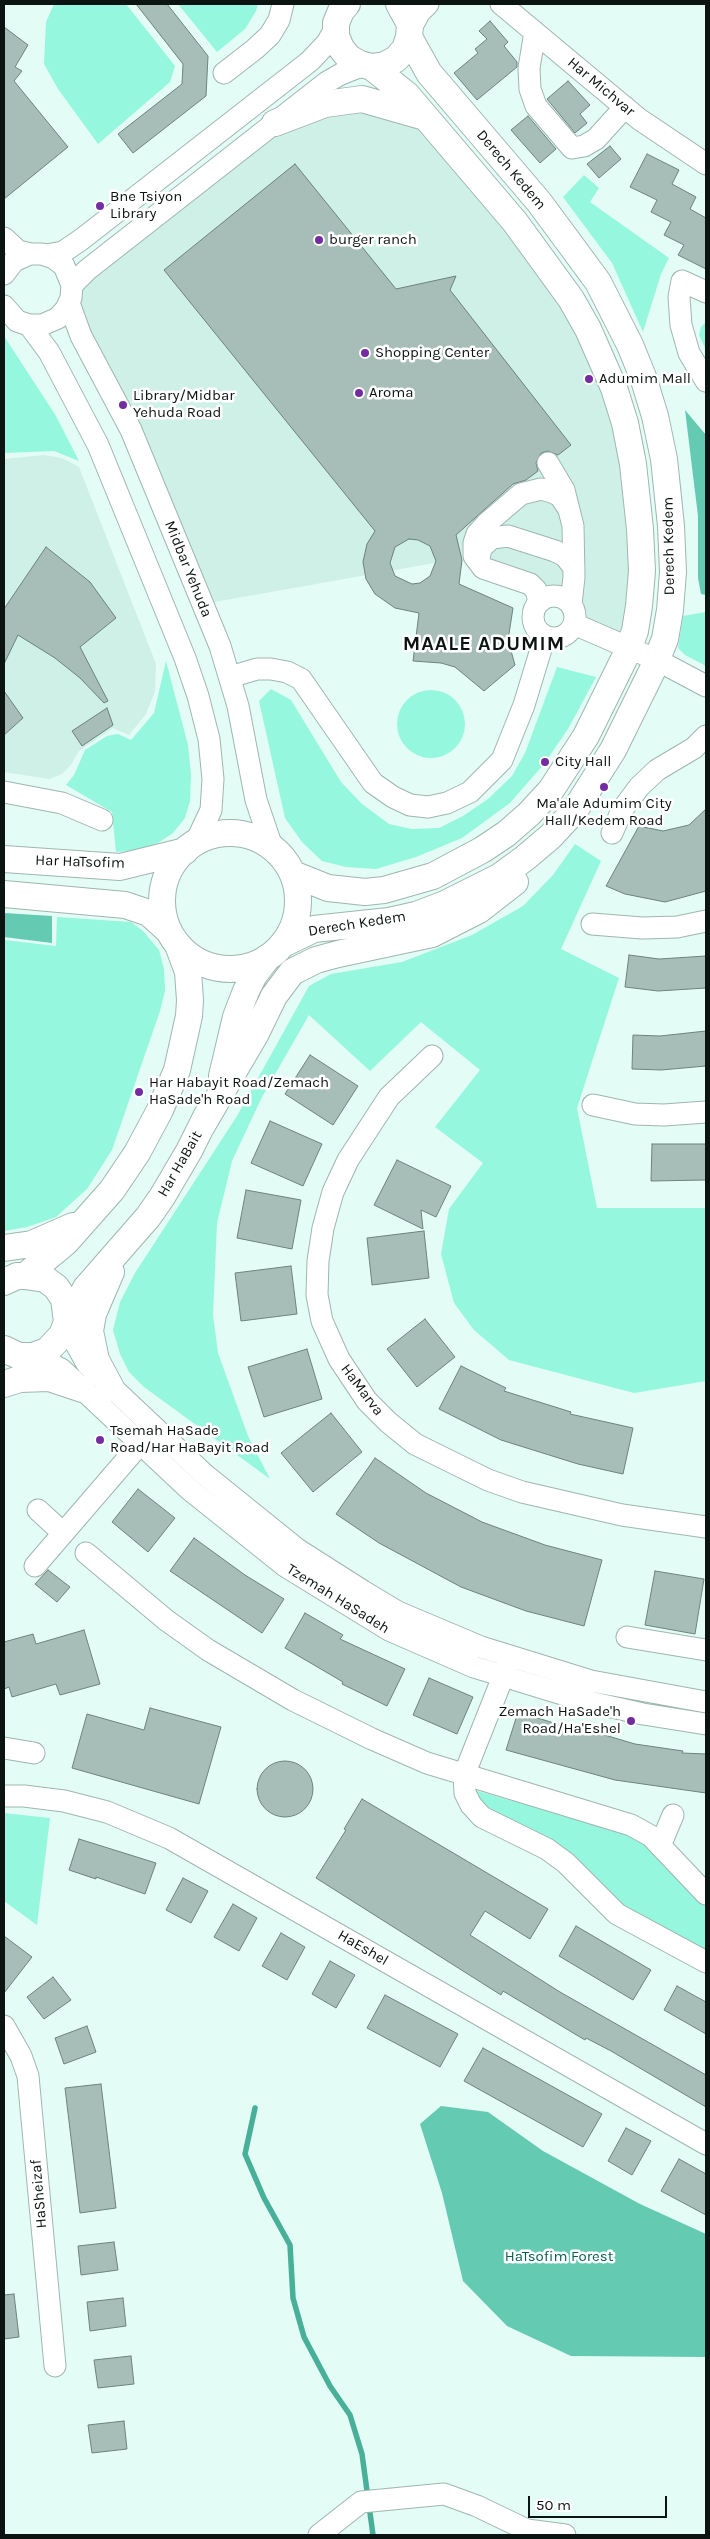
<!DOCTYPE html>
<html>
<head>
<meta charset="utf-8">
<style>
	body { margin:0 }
	#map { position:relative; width:710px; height:2539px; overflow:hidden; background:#e3fcf5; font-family:Karla,sans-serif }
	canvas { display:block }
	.frame { position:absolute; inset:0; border:5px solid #0c1412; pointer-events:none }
	.scale { position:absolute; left:528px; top:2496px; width:139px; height:22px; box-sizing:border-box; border:2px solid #0c1412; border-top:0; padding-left:6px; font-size:15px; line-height:18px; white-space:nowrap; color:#0c1412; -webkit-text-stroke:4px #fff; paint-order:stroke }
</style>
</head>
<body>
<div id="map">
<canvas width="710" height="2539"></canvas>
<div class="frame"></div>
<div class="scale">50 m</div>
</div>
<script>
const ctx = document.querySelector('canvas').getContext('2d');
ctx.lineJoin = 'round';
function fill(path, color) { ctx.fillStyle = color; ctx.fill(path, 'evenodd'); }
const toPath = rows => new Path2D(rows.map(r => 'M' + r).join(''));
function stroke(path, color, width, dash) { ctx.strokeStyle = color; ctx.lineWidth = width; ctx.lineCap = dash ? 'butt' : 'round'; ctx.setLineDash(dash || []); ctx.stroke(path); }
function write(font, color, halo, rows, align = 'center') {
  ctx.font = font + ' Karla,sans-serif'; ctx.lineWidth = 5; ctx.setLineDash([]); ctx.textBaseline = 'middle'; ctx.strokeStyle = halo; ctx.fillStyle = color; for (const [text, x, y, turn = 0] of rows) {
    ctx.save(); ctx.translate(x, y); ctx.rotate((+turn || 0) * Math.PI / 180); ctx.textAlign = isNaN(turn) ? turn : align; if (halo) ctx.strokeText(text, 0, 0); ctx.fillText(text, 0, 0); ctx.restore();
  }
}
fill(toPath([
	[325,104,426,117,571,299,637,491,628,648,574,624,565,599,558,596,546,598,474,556,203,604,75,321,72,285,275,123],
	[44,455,62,458,79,467,156,664,155,691,146,714,129,735,113,728,79,751,71,765,62,774,49,779,4,772,4,459]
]), '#cef0e6');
fill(toPath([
	[54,4,126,4,175,66,170,82,98,144,58,89,44,64,46,22],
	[178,4,258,4,256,11,245,29,217,52],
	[584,175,599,188,590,202,669,258,661,274,643,332,612,263,563,197],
	[706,322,706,350,699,335,701,327],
	[4,336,56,416,79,461,54,451,4,453],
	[706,612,706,666,685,655,678,648,683,616],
	[166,661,188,745,191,775,190,801,185,818,173,833,158,843,137,850,116,852,112,812,66,785,74,775,85,750,107,736,118,734,131,740,154,713],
	[557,667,596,677,568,729,544,764,510,803,462,838,416,857,376,869,346,867,322,861,302,842,285,818,259,701,271,689,291,700,341,782,362,804,389,824,412,829,439,828,463,816,488,799,512,776,525,753],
	'397 724a34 34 0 1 1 68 0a34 34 0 1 1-68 0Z',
	[575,844,601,861,561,949,619,978,577,1108,597,1208,706,1208,706,1381,634,1393,509,1360,474,1330,454,1303,441,1254,449,1209,483,1163,435,1127,480,1070,421,1022,370,1071,309,1015,262,1097,232,1161,217,1223,213,1315,218,1353,248,1436,270,1479,144,1387,129,1372,120,1354,113,1330,120,1302,135,1273,237,1116,309,986,331,974,402,962,472,935,523,906,553,875],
	[57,917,131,922,143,931,159,950,164,969,165,991,160,1011,112,1150,87,1189,56,1217,27,1227,4,1231,4,940,56,946],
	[474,1790,628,1834,645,1843,706,1907,706,1953,623,1907,488,1810],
	[4,1813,50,1818,37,1925,4,1901]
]), '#95f7de');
fill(toPath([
	[685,410,706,435,706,595,701,594,698,578,698,516],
	[4,913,52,916,52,943,4,937],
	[441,2106,488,2112,543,2151,640,2204,706,2234,706,2357,571,2356,507,2326,463,2281,442,2193,420,2124]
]), '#64cab2');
stroke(toPath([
	[255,2108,245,2154,264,2198,290,2245,293,2298,304,2337,330,2386,350,2415,362,2454,373,2535]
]), '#48b099', 5.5);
const building = toPath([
	[136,4,167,4,208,56,206,96,133,153,118,134,182,84,183,64,136,4],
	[490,21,508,42,504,46,517,62,517,67,477,100,454,73,478,53,475,49,487,39,479,31,490,21],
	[4,27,28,45,15,67,22,71,14,81,68,147,4,199,4,27],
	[568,81,590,105,580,114,587,123,575,133,547,99,568,81],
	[528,116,556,149,540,163,511,130,528,116],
	[610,146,621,159,599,178,587,164,610,146],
	[647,154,679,170,672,184,696,197,690,209,706,218,706,269,678,255,684,245,664,235,671,222,651,212,657,200,630,187,647,154],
	[295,164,396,289,456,276,450,290,571,445,558,455,548,451,541,453,536,463,538,471,526,480,513,484,456,535,462,560,459,584,513,608,508,640,515,665,484,691,455,667,441,663,413,661,419,613,395,608,375,594,366,579,363,562,367,544,375,531,164,270,295,164],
	[409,539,418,540,430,546,436,561,430,576,420,583,412,584,395,576,390,563,395,547,409,539],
	[46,547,90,582,116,618,80,647,108,701,104,703,80,678,55,658,18,635,4,664,4,609,46,547],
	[4,691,23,718,4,735,4,691],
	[107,708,113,725,82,746,72,731,107,708],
	[706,809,706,891,665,902,625,894,606,886,639,826,663,831,689,825,706,809],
	[629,955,659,959,706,956,706,988,658,991,625,987,629,955],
	[706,1031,706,1066,661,1070,632,1069,633,1035,660,1036,706,1031],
	[310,1055,358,1086,333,1125,285,1094,310,1055],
	[270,1121,322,1144,303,1186,251,1163,270,1121],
	[652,1144,706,1144,706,1180,651,1181,652,1144],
	[397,1160,451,1186,436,1217,421,1210,423,1229,374,1205,397,1160],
	[246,1190,301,1200,292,1249,237,1238,246,1190],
	[424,1231,429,1278,372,1285,367,1238,424,1231],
	[291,1266,297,1314,241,1321,235,1273,291,1266],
	[425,1319,455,1357,417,1387,387,1349,425,1319],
	[307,1349,322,1399,264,1417,248,1367,307,1349],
	[461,1366,506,1388,504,1391,571,1412,570,1414,633,1428,623,1474,578,1464,501,1440,439,1409,461,1366],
	[331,1413,362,1452,313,1492,281,1453,331,1413],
	[375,1458,426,1493,482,1522,545,1545,602,1560,584,1626,526,1611,461,1587,379,1543,336,1514,375,1458],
	[138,1489,175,1518,148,1552,112,1522,138,1489],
	[194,1538,245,1575,284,1599,262,1633,170,1571,194,1538],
	[48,1570,70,1587,57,1602,35,1584,48,1570],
	[655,1571,704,1579,695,1634,645,1625,655,1571],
	[305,1613,343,1635,340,1639,405,1669,387,1706,342,1684,343,1682,285,1648,305,1613],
	[84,1630,100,1684,60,1695,56,1684,12,1697,9,1687,4,1689,4,1642,33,1634,36,1644,84,1630],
	[429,1678,473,1697,457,1734,413,1715,429,1678],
	[150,1708,221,1727,199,1804,72,1768,87,1714,144,1730,150,1708],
	[518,1712,580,1731,581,1728,635,1744,683,1751,682,1753,706,1754,706,1793,615,1780,506,1750,518,1712],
	'257 1789a28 28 0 1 1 56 0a28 28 0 1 1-56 0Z',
	[362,1799,548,1909,530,1939,485,1911,470,1935,560,1992,706,2075,706,2107,611,2051,586,2038,585,2040,503,1991,501,1995,316,1878,346,1830,344,1829,362,1799],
	[79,1839,156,1863,145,1894,96,1877,96,1879,69,1870,79,1839],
	[183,1878,208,1891,191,1923,166,1910,183,1878],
	[233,1904,257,1918,239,1951,214,1937,233,1904],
	[576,1926,651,1970,633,2000,559,1956,576,1926],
	[281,1933,305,1947,287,1980,262,1966,281,1933],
	[4,1936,32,1957,4,1993,4,1936],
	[330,1961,355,1975,336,2008,312,1994,330,1961],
	[53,1977,71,2000,44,2019,27,1997,53,1977],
	[677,1986,706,2002,706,2034,664,2010,677,1986],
	[385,1995,458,2034,440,2067,367,2028,385,1995],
	[87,2026,96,2052,64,2064,55,2038,87,2026],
	[483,2048,602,2114,583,2147,464,2081,483,2048],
	[101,2084,116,2208,80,2213,65,2088,101,2084],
	[626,2128,651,2141,632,2175,608,2161,626,2128],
	[679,2159,706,2174,706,2215,661,2191,679,2159],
	[114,2242,118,2270,81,2275,78,2246,114,2242],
	[14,2294,19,2337,4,2339,4,2295,14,2294],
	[123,2298,126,2326,90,2331,87,2302,123,2298],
	[131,2356,134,2384,98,2388,94,2360,131,2356],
	[124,2421,127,2449,92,2453,88,2425,124,2421]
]);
fill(building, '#a6beb7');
stroke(building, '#6d837d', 1);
const minor = toPath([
	[501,4,639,119,706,164],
	[410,30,420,12,428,4],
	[535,32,529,68,530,89,536,106,572,148,584,146,596,139,625,107],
	[224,73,255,49,270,35,279,20,283,4],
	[4,238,18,251,30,254],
	[46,255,63,252,82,239,310,61,327,43,336,27],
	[4,274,14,261,30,254,42,254,54,258,64,266,72,285,71,298,66,309,58,318,42,325,29,325,17,321,4,306],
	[72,285,87,270,327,82,341,74,364,65],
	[706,292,682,281,679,297,681,325,689,353,706,381],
	[69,303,81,336,131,430,220,646,238,706,256,800,272,847],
	[29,325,49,352,98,445,185,658,198,696,209,739,213,779,211,810,196,842],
	[548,463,564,490,573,526,574,577,571,604],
	[479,559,481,548,492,538,508,536,555,551,565,556,574,568],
	'533 617a21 21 0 1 1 42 0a21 21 0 1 1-42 0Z',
	[539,602,536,590,530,584,483,568,474,556,474,543,477,534,487,523,521,494,541,489,552,492,560,496,568,508],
	[574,624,657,660,706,686],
	[230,677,257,669,271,669,287,672,301,679,373,783,393,797,410,805,428,807,447,803,470,792,502,760,524,705,545,636],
	[4,792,62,803,102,820],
	[612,833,622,810,639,787,657,770,694,748,706,736],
	[592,924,642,928,677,927,706,921],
	[432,1056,389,1097,348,1160,333,1192,323,1228,318,1261,317,1295,322,1321,339,1359,367,1401,388,1422,415,1444,488,1480,522,1492,622,1515,706,1527],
	[593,1105,635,1114,664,1115,706,1112],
	[66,1326,87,1364,204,1474,297,1549,363,1591,398,1612,481,1647,591,1681,706,1702],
	[33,1356,61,1369,190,1490,285,1566,389,1630,474,1667,585,1701,643,1714,706,1724],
	[38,1510,63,1533],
	[86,1553,166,1620,208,1650,293,1700,372,1739,427,1763,631,1825,651,1836,706,1894],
	[35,1566,140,1444],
	[627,1637,706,1650],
	[508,1664,464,1775,465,1793,471,1805,482,1817,547,1849,566,1863,617,1914,706,1962],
	[4,1748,34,1753],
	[4,1796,24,1796,64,1801,107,1812,169,1838,706,2144],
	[660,1846,673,1815],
	[4,2026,21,2056,28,2076,55,2366],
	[319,2535,361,2502,444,2494,477,2506,527,2530,565,2535]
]);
const major = toPath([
	[347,4,341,11,336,23,336,36,341,48,349,58,360,64,372,67,385,65,396,59,405,49,409,37,410,24,399,4],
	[275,123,325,104,362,99,425,117],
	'162 901a68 68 0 1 1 136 0a68 68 0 1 1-136 0Z',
	[4,859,120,867,185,851],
	[293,874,328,888,365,892,384,890,433,876,482,850,506,834,529,814,551,790,586,736,625,657,635,631,639,606,642,571,640,529,633,464,625,423,614,388,588,329,571,299,515,222,407,95,372,67],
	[4,894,125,905,149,913,169,931],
	[283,944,314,929,389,921,416,915,445,904,499,877,525,858,551,836,575,810,613,750,653,669,665,639,670,610,673,572,671,526,664,459,655,416,643,377,630,345,598,282,573,248,539,202,429,73,409,37],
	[222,1076,236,1017,246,991,254,975,267,958],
	[200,1129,255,1035,274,996,292,972,316,960,338,954,432,934,479,910,515,882],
	[4,1248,32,1244,73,1226],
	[111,1272,93,1314,90,1331,96,1360,111,1388],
	[25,1276,66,1242,112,1190,137,1153,160,1110,177,1070,189,1016,190,1000,188,972,178,945],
	[4,1282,17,1276,25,1276,45,1279,56,1287,64,1299,67,1322,62,1335,47,1351,33,1356,19,1356,4,1349],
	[67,1322,86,1288,148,1217,162,1197,189,1151,207,1115],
	[4,1384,20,1379,49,1378,82,1389]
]);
stroke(minor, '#9fb6af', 23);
stroke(major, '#9fb6af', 28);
stroke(minor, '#fff', 21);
stroke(major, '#fff', 26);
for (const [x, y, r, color] of [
	[100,206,5,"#732da1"],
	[319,240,5,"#732da1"],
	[365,353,5,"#732da1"],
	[589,379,5,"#732da1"],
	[359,393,5,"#732da1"],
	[123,405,5,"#732da1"],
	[545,762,5,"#732da1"],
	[604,787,5,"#732da1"],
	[139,1092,5,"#732da1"],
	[100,1440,5,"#732da1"],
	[631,1721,5,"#732da1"]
]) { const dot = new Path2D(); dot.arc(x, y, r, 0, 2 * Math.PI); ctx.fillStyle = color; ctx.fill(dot); stroke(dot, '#fff', 2); }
write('15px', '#0c1412', '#fff', [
	["Har Michvar",601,87,40],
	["Derech Kedem",511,170,50],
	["Derech Kedem",669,546,-91],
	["Midbar Yehuda",188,569,68],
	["Har HaTsofim",80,862,2],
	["Derech Kedem",357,924,-9],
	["Har HaBait",180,1164,-60],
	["HaMarva",362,1390,53],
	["Tzemah HaSadeh",338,1599,32],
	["HaEshel",363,1948,30],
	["HaSheizaf",39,2194,-95]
]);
write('15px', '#0c1412', '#fff', [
	["Bne Tsiyon",110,197],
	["Library",110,214],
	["burger ranch",329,240],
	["Shopping Center",375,353],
	["Adumim Mall",599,379],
	["Aroma",369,393],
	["Library/Midbar",133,396],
	["Yehuda Road",133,413],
	["City Hall",555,762],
	["Ma'ale Adumim City",604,804,"center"],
	["Hall/Kedem Road",604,821,"center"],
	["Har Habayit Road/Zemach",149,1083],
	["HaSade'h Road",149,1100],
	["Tsemah HaSade",110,1431],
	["Road/Har HaBayit Road",110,1448],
	["Zemach HaSade'h",621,1712,"right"],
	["Road/Ha'Eshel",621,1729,"right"]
], 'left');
write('15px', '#055f4f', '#fff', [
	["HaTsofim Forest",559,2257]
]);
ctx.letterSpacing = '1px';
write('bold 20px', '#0c1412', '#fff', [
	["MAALE ADUMIM",484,644]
]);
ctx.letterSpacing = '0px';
</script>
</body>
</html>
